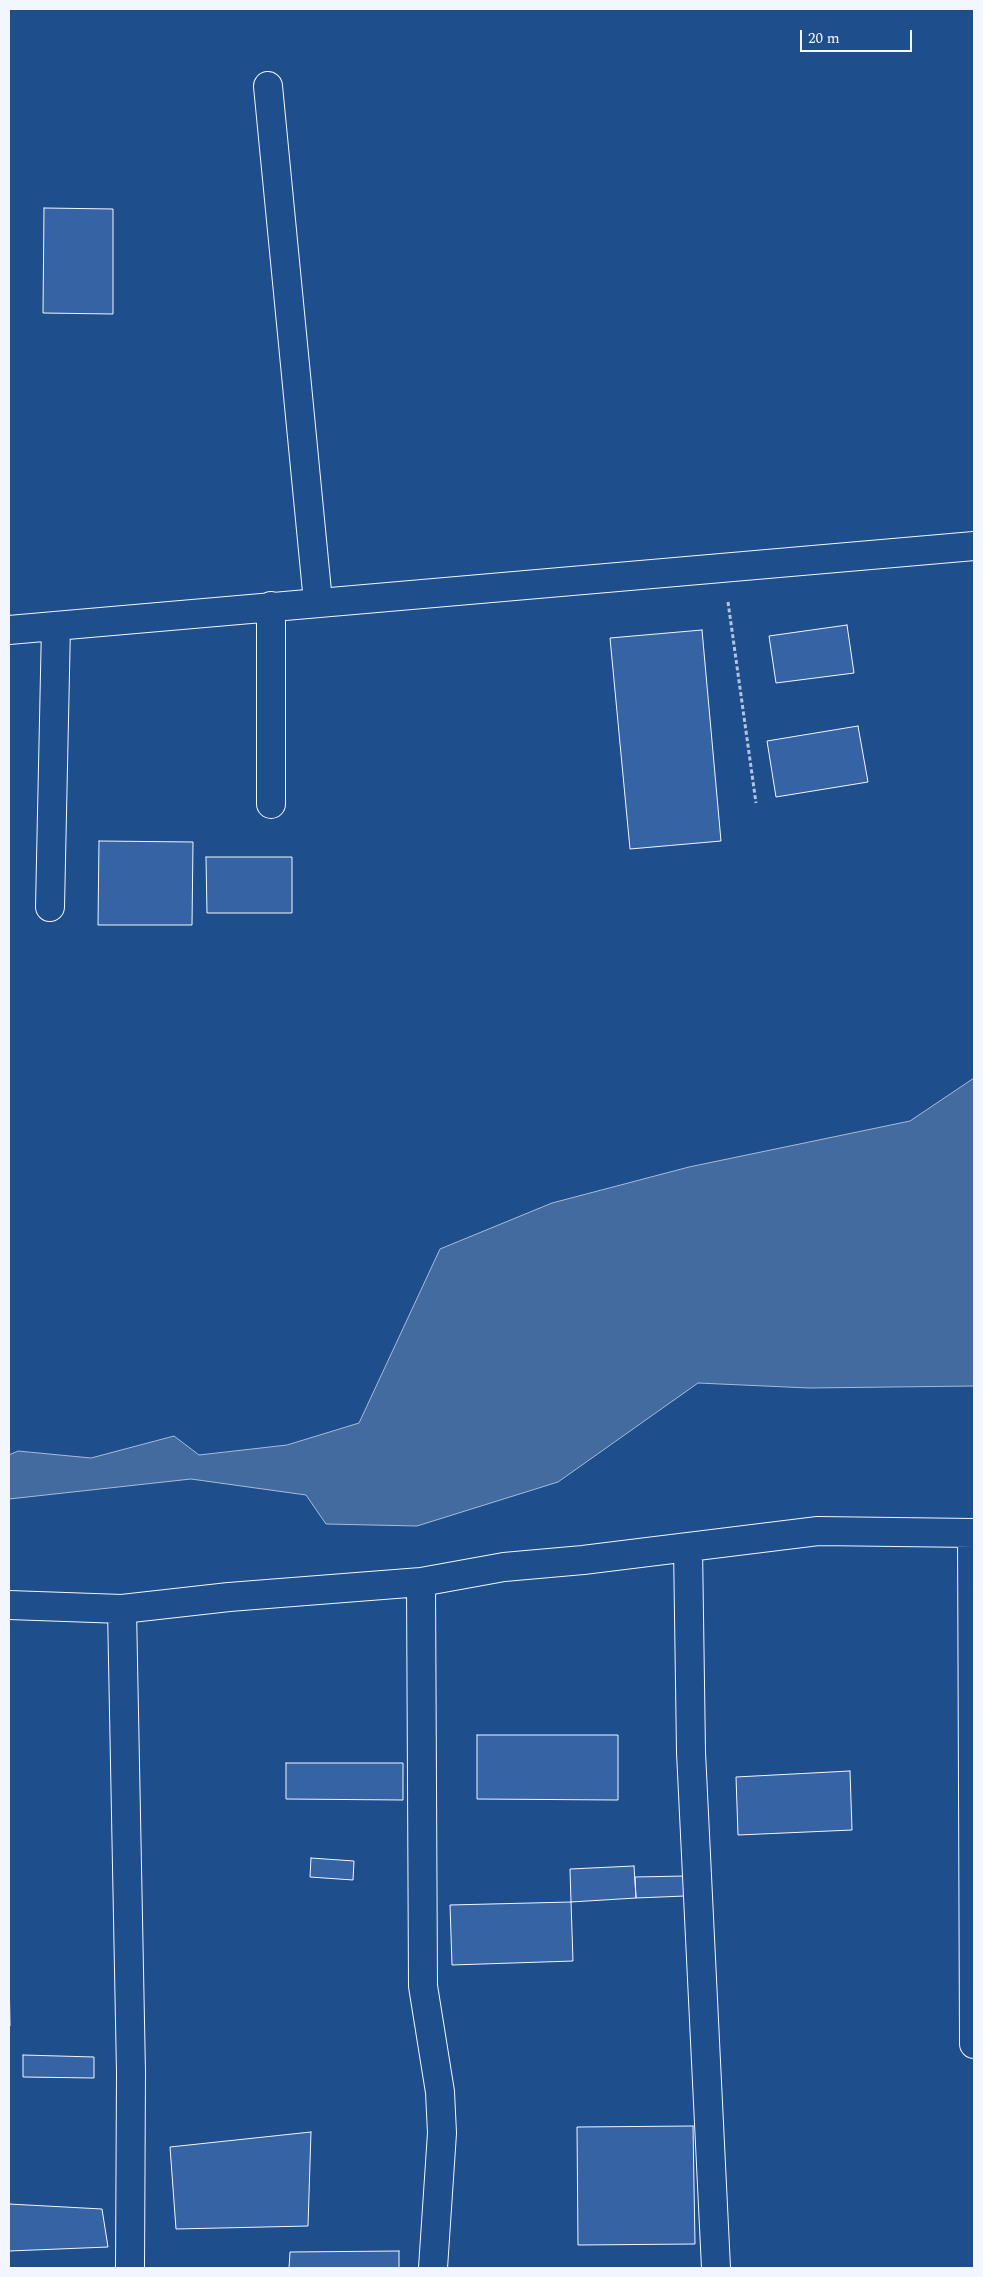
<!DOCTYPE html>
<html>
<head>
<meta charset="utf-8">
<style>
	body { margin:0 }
	#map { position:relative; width:983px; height:2277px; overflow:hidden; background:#1f4e8c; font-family:Spectral,serif }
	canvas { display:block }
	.frame { position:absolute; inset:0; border:10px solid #f2f6ff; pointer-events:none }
	.scale { position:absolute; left:800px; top:30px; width:112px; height:22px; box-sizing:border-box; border:2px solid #f2f6ff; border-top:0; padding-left:6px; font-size:15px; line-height:18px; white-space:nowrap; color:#f2f6ff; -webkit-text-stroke:4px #1f4e8c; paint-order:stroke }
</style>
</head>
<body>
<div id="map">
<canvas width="983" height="2277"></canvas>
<div class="frame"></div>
<div class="scale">20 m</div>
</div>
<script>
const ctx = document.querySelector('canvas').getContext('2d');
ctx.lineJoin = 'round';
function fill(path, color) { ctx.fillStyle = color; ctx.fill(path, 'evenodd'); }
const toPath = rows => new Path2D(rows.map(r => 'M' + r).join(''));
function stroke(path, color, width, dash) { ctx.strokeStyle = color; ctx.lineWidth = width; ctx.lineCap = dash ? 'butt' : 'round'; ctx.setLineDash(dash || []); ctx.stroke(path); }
const water = toPath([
	[974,1078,974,1386,809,1388,698,1383,558,1482,417,1526,326,1524,306,1495,191,1479,9,1499,9,1455,18,1451,91,1458,174,1436,199,1455,287,1445,359,1423,440,1249,552,1203,689,1167,910,1121,974,1078]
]);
fill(water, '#446ba0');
stroke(water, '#a8bbd7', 1);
const building = toPath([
	[44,208,113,209,113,314,43,313,44,208],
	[847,625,854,673,776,683,769,636,847,625],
	[702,630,721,841,630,849,610,638,702,630],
	[858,726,868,782,776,797,767,741,858,726],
	[99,841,193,842,192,925,98,925,99,841],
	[206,857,292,857,292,913,207,913,206,857],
	[477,1735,618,1735,618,1800,477,1799,477,1735],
	[286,1763,403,1763,403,1800,286,1799,286,1763],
	[850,1771,852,1830,738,1835,736,1777,850,1771],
	[311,1858,354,1861,353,1880,310,1877,311,1858],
	[634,1866,636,1898,571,1902,570,1869,634,1866],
	[685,1876,685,1896,636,1898,635,1877,685,1876],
	[571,1902,573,1961,452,1965,450,1905,571,1902],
	[9,1970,10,2026,9,2026,9,1970],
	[23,2055,94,2057,94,2078,23,2077,23,2055],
	[693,2126,695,2244,578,2245,577,2127,693,2126],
	[311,2132,308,2226,176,2229,170,2147,311,2132],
	[9,2204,102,2209,108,2247,9,2251,9,2204],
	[399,2251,399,2268,289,2268,290,2252,399,2251]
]);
fill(building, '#3563a3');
stroke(building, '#f2f6ff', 1);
const minor = toPath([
	[268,86,318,602],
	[9,630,974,546],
	[271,804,271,606],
	[50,907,56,626],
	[972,1533,974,2044],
	[688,1547,691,1752,716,2268],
	[421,1582,423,1986,440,2092,442,2133,433,2268],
	[9,1605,122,1609,229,1597,421,1582,504,1567,583,1560,818,1531,974,1533],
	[122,1609,131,2073,130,2268]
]);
stroke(minor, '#f2f6ff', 30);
stroke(toPath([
	[728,602,756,803]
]), '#b3c4dc', 3, [4, 2.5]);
stroke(minor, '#1f4e8c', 28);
</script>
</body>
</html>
